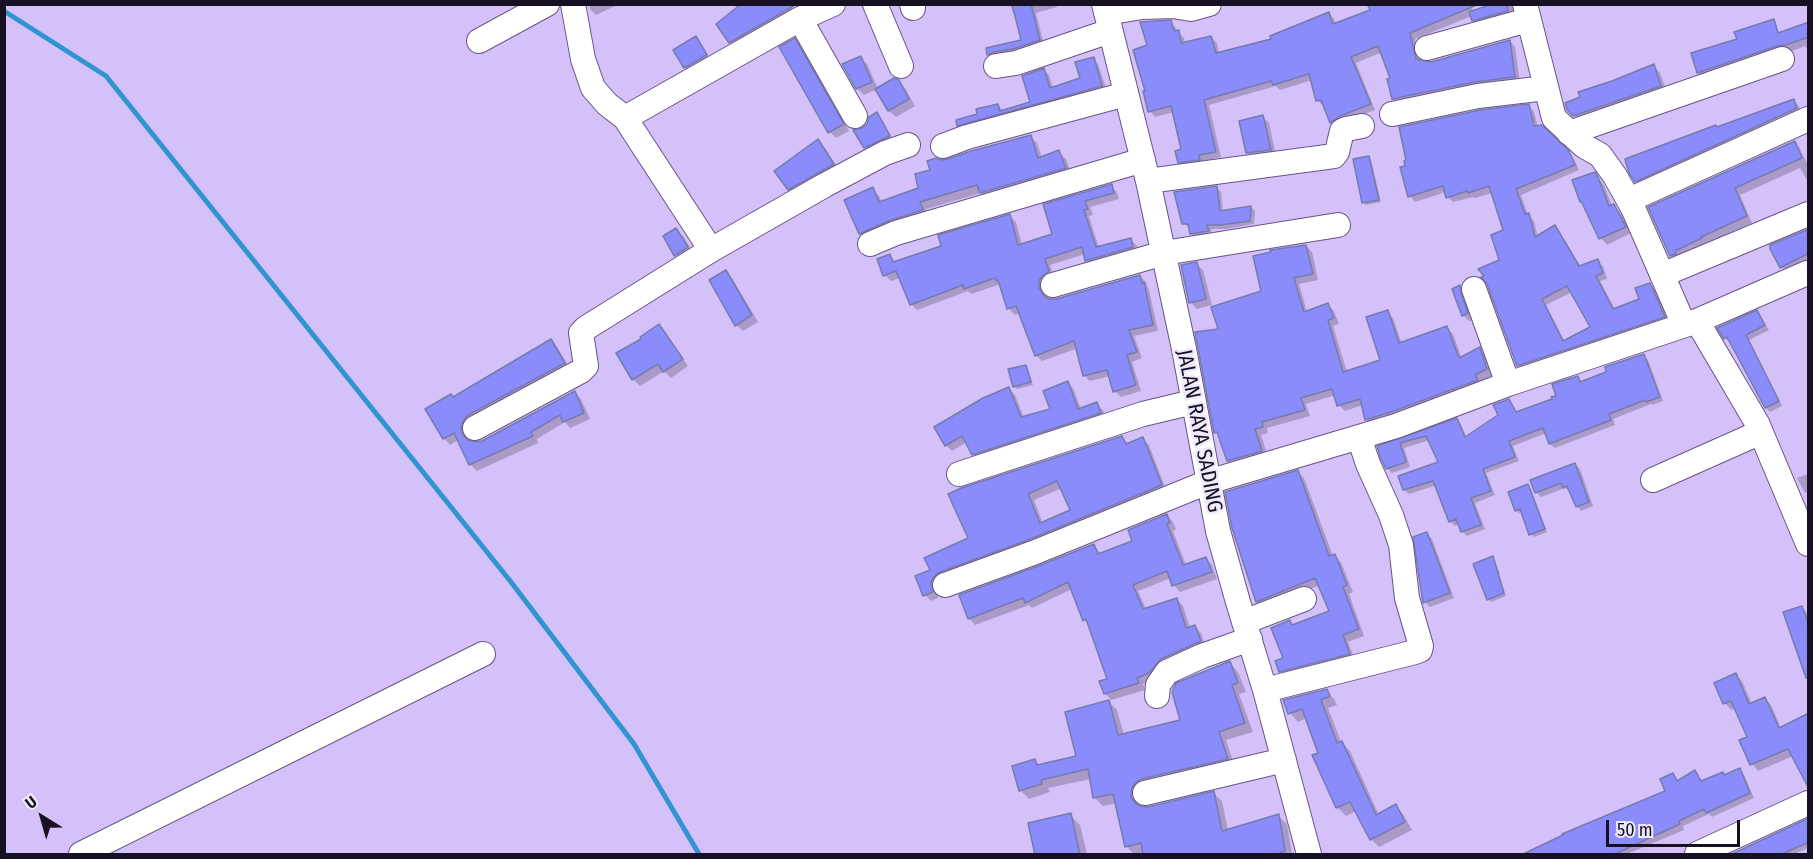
<!DOCTYPE html>
<html>
<head>
<meta charset="utf-8">
<style>
	body { margin:0 }
	#map { position:relative; width:1813px; height:859px; overflow:hidden; background:#d4c1fa; font-family:"Fira Sans Condensed",sans-serif }
	canvas { display:block }
	.frame { position:absolute; inset:0; border:6px solid #171023; pointer-events:none }
	.north { position:absolute; left:12px; top:787px; width:60px; height:60px; -webkit-text-stroke:4px #efeafb; paint-order:stroke; rotate:323deg; font-size:16px; font-weight:700; line-height:24px; text-align:center; color:#171023 }
	.north::after { content:''; display:block; margin:auto; width:21px; height:27px; background:#171023; clip-path:polygon(50% 0,100% 100%,50% 72%,0 100%) }
	.scale { position:absolute; left:1606px; top:820px; width:134px; height:27px; box-sizing:border-box; border:3px solid #171023; border-top:0; padding-left:8px; font-size:18px; line-height:21px; white-space:nowrap; color:#171023; -webkit-text-stroke:4px #efeafb; paint-order:stroke }
</style>
</head>
<body>
<div id="map">
<canvas width="1813" height="859"></canvas>
<div class="frame"></div>
<div class="north">U</div>
<div class="scale">50 m</div>
</div>
<script>
const ctx = document.querySelector('canvas').getContext('2d');
ctx.lineJoin = 'round';
function fill(path, color) { ctx.fillStyle = color; ctx.fill(path, 'evenodd'); }
const toPath = rows => new Path2D(rows.map(r => 'M' + r).join(''));
function stroke(path, color, width, dash) { ctx.strokeStyle = color; ctx.lineWidth = width; ctx.lineCap = dash ? 'butt' : 'round'; ctx.setLineDash(dash || []); ctx.stroke(path); }
function write(font, color, halo, rows, align = 'center') {
  ctx.font = font + ' "Fira Sans Condensed",sans-serif'; ctx.lineWidth = 5; ctx.setLineDash([]); ctx.textBaseline = 'middle'; ctx.strokeStyle = halo; ctx.fillStyle = color; for (const [text, x, y, turn = 0] of rows) {
    ctx.save(); ctx.translate(x, y); ctx.rotate((+turn || 0) * Math.PI / 180); ctx.textAlign = isNaN(turn) ? turn : align; if (halo) ctx.strokeText(text, 0, 0); ctx.fillText(text, 0, 0); ctx.restore();
  }
}
fill(toPath([
	[589,4,619,4,596,15,590,9],
	[789,4,796,15,737,48,731,42],
	[1010,4,1056,4,1057,7,1036,13,1044,45,994,59,988,54,987,49,1023,41,1017,16,1013,13],
	[1470,4,1474,12,1497,4,1517,4,1518,16,1480,26,1473,20,1472,16,1415,39,1420,62,1431,63,1510,41,1515,47,1520,83,1399,104,1393,99,1392,79,1382,52,1356,63,1375,110,1345,121,1337,128,1332,122,1325,106,1323,106,1318,101,1312,80,1280,90,1276,86,1209,105,1221,157,1204,161,1205,165,1185,168,1179,162,1183,150,1174,112,1155,117,1150,111,1147,92,1149,46,1170,22,1176,28,1177,32,1184,38,1185,44,1211,37,1217,43,1219,54,1273,40,1328,14,1334,19,1336,25],
	[1808,23,1808,50,1805,46,1792,51,1784,51,1705,79,1698,73,1693,54,1738,40,1771,41],
	[696,38,702,45,712,62,691,74,685,67],
	[794,40,801,47,849,131,836,138,830,132],
	[860,58,867,64,878,89,898,81,905,88,915,106,896,117,889,111,877,89,864,95,857,88],
	[1093,59,1098,64,1107,91,964,130,958,125,998,106,1004,112,1032,103,1044,70,1049,75,1053,88,1081,79],
	[1002,112,1005,114,981,120,981,117],
	[1653,66,1660,73,1667,92,1581,122,1568,110],
	[1794,101,1800,108,1802,115,1642,187,1636,181],
	[1529,106,1534,112,1538,127,1541,126,1574,159,1579,170,1521,195,1528,215,1534,221,1538,237,1554,227,1560,233,1581,267,1597,261,1603,266,1607,279,1600,281,1615,309,1641,300,1650,285,1656,291,1669,322,1524,371,1518,365,1501,260,1505,231,1492,193,1475,198,1473,197,1453,202,1448,197,1446,192,1415,202,1410,196],
	[1572,292,1592,328,1565,342,1546,305],
	[876,114,883,121,895,143,872,154,865,147,863,129],
	[1262,116,1269,123,1276,156,1254,159,1248,153],
	[1030,136,1037,143,1042,158,1058,152,1066,159,1072,175,988,200,981,193,926,209,929,217,867,240,860,233,872,189,879,196,882,202,920,189,931,171,941,162],
	[818,141,824,147,840,171,796,195,789,189],
	[1794,142,1800,149,1808,165,1808,182,1800,168,1740,195,1752,223,1706,243,1707,244,1677,262,1671,256,1650,208],
	[1368,158,1371,160,1381,202,1366,205,1363,202],
	[1594,174,1604,185,1612,206,1614,205,1620,212,1631,233,1607,245,1601,238,1584,204],
	[1111,186,1117,192,1119,199,1090,207,1093,215,1089,216,1099,248,1131,240,1137,246,1138,253,1092,266,1086,260,1085,254,1050,265,1054,278,1045,288,1045,296,1047,299,1057,300,1140,276,1146,282,1149,290,1158,331,1134,336,1142,358,1132,362,1141,391,1121,397,1115,391,1110,376,1090,381,1084,375,1078,348,1042,361,1036,355,1020,313,1015,315,1009,309,1001,284,971,294,968,291,917,310,911,304,900,278,891,281,885,275,889,256,896,262,943,247,1010,216,1016,222,1022,245,1054,234,1045,205],
	[1217,188,1221,192,1223,212,1251,207,1255,211,1254,224,1226,229,1211,229,1212,235,1195,238,1191,234,1190,228,1183,223],
	[676,230,683,236,694,254,682,262,676,255,665,236],
	[1808,231,1808,261,1788,273,1782,267,1771,248],
	[1306,246,1312,252,1318,280,1299,284,1307,312,1328,305,1334,311,1339,324,1333,326,1347,372,1382,361,1387,312,1393,318,1402,344,1447,327,1453,334,1462,359,1479,349,1485,355,1493,375,1480,382,1483,386,1372,426,1366,420,1363,405,1345,411,1339,405,1336,395,1306,404,1310,416,1267,428,1268,433,1261,435,1268,457,1234,467,1228,461,1221,437,1216,432,1220,330,1263,292],
	[1196,264,1203,270,1212,305,1197,309,1190,302],
	[726,272,732,278,758,322,743,331,736,325],
	[1460,287,1466,293,1473,320,1469,321,1463,315],
	[1757,312,1769,330,1749,340,1782,406,1770,412,1766,408,1731,341,1729,342,1725,338],
	[659,326,665,332,688,366,671,378,664,371,640,386,633,379,643,340],
	[551,341,557,347,571,370,467,436,468,442,474,444,482,442,574,392,581,399,590,419,570,428,565,422,537,439,538,443,477,471,470,464,459,440,450,445,444,438,454,399],
	[1643,356,1648,360,1663,401,1652,405,1651,404,1613,419,1615,425,1555,448,1550,444,1546,433,1513,446,1519,461,1486,473,1495,495,1475,503,1485,529,1467,536,1462,531,1459,524,1455,526,1450,521,1437,485,1409,494,1404,490,1441,463,1430,440,1404,448,1410,467,1392,473,1387,468,1379,447,1457,420,1461,425,1467,438,1500,416,1509,401,1517,413,1554,400,1578,377,1583,383],
	[1025,366,1028,369,1033,385,1017,389,1014,386],
	[1067,382,1073,388,1081,409,1097,404,1103,410,1106,419,979,460,973,454,967,442,952,451,946,445,1009,389,1015,395,1024,418,1052,410],
	[1122,437,1129,445,1143,439,1149,445,1167,492,937,589,938,598,931,601,925,595,932,571,970,539,950,495],
	[1062,488,1072,511,1043,524,1034,500],
	[1575,464,1580,469,1593,506,1581,511,1577,506,1571,491,1569,492,1565,488,1541,497,1536,492],
	[1297,472,1304,478,1333,556,1334,555,1341,562,1353,592,1349,594,1364,636,1348,642,1355,660,1287,678,1280,671,1285,659,1290,622,1294,626,1331,612,1320,585,1264,608,1257,601],
	[1808,474,1808,492,1805,493,1797,478],
	[1528,486,1531,489,1547,532,1534,537,1531,534,1522,512,1519,513,1516,510],
	[1167,516,1173,522,1176,529,1173,531,1186,565,1206,558,1212,565,1217,579,1180,592,1174,585,1171,578,1138,591,1146,609,1176,599,1183,606,1190,628,1194,626,1201,633,1206,648,1156,679,1143,684,1145,690,1111,700,1105,693,1109,680,1091,626,1084,620,1072,589,1032,608,1029,605,975,625,969,618,1094,545,1101,554,1134,542],
	[1426,534,1432,539,1454,598,1430,607,1425,602],
	[1492,558,1495,561,1500,574,1498,574,1506,596,1491,602,1488,599],
	[1801,607,1808,614,1808,679,1785,613],
	[1229,663,1238,672,1246,692,1239,694,1253,732,1226,740,1235,767,1139,797,1139,805,1140,808,1148,808,1213,793,1222,801,1228,831,1278,816,1287,824,1292,854,1145,854,1144,852,1134,854,1126,846,1117,803,1103,806,1094,797,1091,779,1048,788,1050,792,1029,799,1020,790,1035,761,1040,766,1078,757,1109,702,1117,710,1124,735,1182,721],
	[1736,675,1742,681,1752,704,1765,698,1771,705,1793,756,1758,771,1752,764,1749,737,1736,708,1731,710,1725,703],
	[1326,691,1334,699,1337,705,1328,708,1341,742,1350,751,1379,815,1395,806,1403,814,1412,830,1379,847,1371,839,1356,811,1346,816,1338,808,1314,756,1320,753,1307,718,1298,722,1290,713],
	[1739,770,1744,775,1754,798,1712,817,1709,814,1683,826,1684,830,1627,854,1531,854,1667,791,1673,775,1679,781,1695,772,1702,782,1725,776],
	[1070,815,1080,825,1087,854,1036,854],
	[1808,820,1808,848,1794,854,1734,854]
]), '#0003');
stroke(toPath([
	[4,11,106,76,511,582,634,744,699,854]
]), '#2f94d0', 5);
const building = toPath([
	[741,4,797,4,729,43,716,24,741,4],
	[1012,4,1031,4,1040,40,1013,49,994,52,987,55,986,48,1021,40,1012,4],
	[1367,4,1479,4,1410,33,1416,59,1431,62,1510,40,1515,77,1475,82,1392,99,1387,79,1390,78,1378,46,1351,57,1371,104,1340,116,1330,123,1321,100,1316,101,1309,74,1273,85,1271,81,1204,100,1216,152,1199,155,1200,160,1178,163,1175,151,1181,149,1171,106,1148,112,1143,91,1145,91,1133,50,1147,45,1140,22,1171,20,1174,31,1179,30,1181,43,1211,36,1216,53,1271,39,1270,36,1329,12,1333,24,1370,10,1367,4],
	[1492,4,1507,4,1508,11,1472,21,1469,12,1492,4],
	[1774,19,1778,33,1809,22,1809,37,1785,45,1777,46,1697,73,1691,53,1737,39,1734,32,1774,19],
	[696,36,707,55,684,68,673,50,696,36],
	[795,38,844,124,828,133,779,47,795,38],
	[861,56,872,82,856,89,842,64,861,56],
	[1094,57,1102,86,957,126,956,120,977,114,976,109,998,104,1000,111,1030,102,1022,76,1044,68,1050,88,1080,78,1075,62,1094,57],
	[1654,64,1661,86,1573,116,1567,110,1565,103,1580,97,1578,92,1612,81,1654,64],
	[894,78,899,80,909,99,888,111,875,89,894,78],
	[1794,99,1797,108,1635,182,1629,173,1625,159,1716,125,1717,127,1794,99],
	[1529,104,1534,126,1542,125,1569,151,1575,165,1516,189,1525,214,1529,213,1535,237,1555,225,1579,266,1598,259,1603,273,1596,276,1613,309,1639,299,1635,288,1650,283,1665,317,1517,366,1487,284,1481,277,1484,276,1478,269,1499,260,1491,235,1503,230,1489,186,1468,193,1467,191,1446,198,1443,186,1408,197,1400,167,1405,166,1404,161,1406,160,1399,127,1480,110,1529,104],
	[1567,286,1590,327,1563,341,1542,299,1567,286],
	[877,112,890,136,864,148,853,130,862,128,867,124,869,117,877,112],
	[1263,115,1271,150,1246,153,1239,121,1263,115],
	[1031,135,1038,158,1059,150,1066,168,980,193,977,185,920,202,923,210,891,220,859,234,844,200,873,187,879,202,918,188,915,174,930,170,927,161,936,158,941,160,948,159,971,151,1031,135],
	[818,139,834,164,788,190,774,171,818,139],
	[1795,141,1802,158,1735,188,1747,216,1701,237,1702,238,1675,251,1676,254,1670,256,1648,207,1795,141],
	[1369,156,1379,200,1362,203,1353,159,1369,156],
	[1595,172,1598,177,1609,206,1614,204,1626,227,1599,239,1581,201,1580,202,1572,180,1595,172],
	[1112,184,1114,193,1085,201,1088,209,1084,210,1096,247,1131,238,1133,247,1085,261,1082,247,1045,259,1049,271,1042,276,1039,281,1039,288,1044,296,1049,299,1056,299,1140,275,1142,283,1144,282,1153,325,1129,330,1137,352,1127,355,1136,385,1113,392,1107,370,1083,376,1074,341,1035,356,1016,306,1007,309,998,280,996,281,995,278,964,289,963,285,910,305,896,271,883,276,877,259,890,254,893,262,941,246,938,235,1010,214,1018,245,1052,234,1043,204,1112,184],
	[1217,186,1220,211,1251,206,1250,221,1221,225,1207,225,1209,231,1190,234,1188,224,1182,224,1174,192,1217,186],
	[676,228,688,247,674,256,663,236,676,228],
	[1809,229,1809,253,1780,268,1770,249,1770,245,1809,229],
	[1306,245,1313,274,1294,278,1304,312,1328,303,1334,318,1328,320,1343,372,1380,360,1366,317,1388,310,1399,343,1447,326,1459,358,1480,347,1487,369,1475,375,1478,380,1391,412,1365,420,1360,399,1337,406,1332,389,1301,398,1305,410,1262,422,1263,427,1255,429,1262,451,1227,461,1217,432,1214,433,1195,332,1218,329,1211,307,1261,291,1253,256,1271,252,1270,250,1306,245],
	[1197,262,1206,299,1189,303,1181,265,1197,262],
	[726,270,752,315,735,326,709,280,726,270],
	[1460,285,1461,294,1468,313,1462,316,1452,289,1460,285],
	[1757,310,1765,325,1746,335,1779,401,1765,408,1727,337,1724,339,1717,328,1757,310],
	[659,324,683,359,663,372,658,364,632,380,616,353,641,339,640,337,659,324],
	[551,339,565,363,468,415,463,421,461,427,462,434,468,440,475,442,482,441,575,391,584,413,563,422,560,415,531,432,533,436,469,465,454,433,443,439,425,409,451,394,453,397,551,339],
	[1644,354,1660,397,1646,402,1645,400,1609,414,1611,420,1549,444,1543,428,1509,441,1515,457,1483,469,1491,491,1471,498,1481,525,1461,532,1456,519,1449,522,1433,481,1403,490,1398,476,1438,462,1426,436,1400,443,1406,462,1386,469,1381,459,1377,446,1457,418,1465,437,1498,415,1493,405,1509,399,1516,412,1552,399,1551,397,1556,396,1552,384,1578,376,1580,382,1606,372,1605,367,1644,354],
	[1026,365,1031,382,1013,387,1008,369,1026,365],
	[1068,381,1078,409,1097,402,1101,413,972,455,962,436,945,446,934,427,983,398,1009,387,1021,417,1050,409,1043,391,1068,381],
	[1122,436,1126,444,1143,437,1162,485,1028,540,940,572,935,575,931,582,933,592,923,596,915,576,930,570,924,558,968,538,948,494,961,488,1122,436],
	[1057,481,1070,510,1040,523,1028,494,1057,481],
	[1575,463,1589,502,1576,507,1567,486,1563,488,1561,483,1535,493,1530,480,1575,463],
	[1298,470,1329,556,1335,554,1347,585,1343,587,1359,629,1343,635,1350,654,1279,672,1275,661,1283,658,1271,628,1290,620,1292,625,1329,611,1315,578,1256,602,1232,528,1225,492,1298,470],
	[1528,484,1545,529,1529,535,1520,509,1515,511,1508,492,1528,484],
	[1167,514,1170,523,1167,524,1183,565,1206,557,1212,572,1172,586,1167,571,1133,585,1143,609,1177,598,1186,628,1195,625,1201,641,1161,659,1149,673,1137,678,1139,683,1104,694,1099,681,1107,679,1086,619,1083,621,1068,582,1025,603,1023,598,968,619,959,595,1038,566,1094,544,1098,554,1132,541,1128,530,1167,514],
	[1427,532,1450,593,1423,603,1413,537,1427,532],
	[1493,556,1504,593,1487,600,1473,564,1493,556],
	[1802,606,1809,625,1809,678,1806,678,1783,612,1802,606],
	[1230,661,1238,683,1232,685,1245,723,1219,732,1228,759,1141,779,1135,783,1132,788,1131,797,1135,803,1140,806,1148,807,1214,791,1222,831,1279,814,1285,851,1275,855,1143,855,1141,843,1125,847,1113,794,1093,798,1088,769,1041,780,1042,784,1019,791,1012,766,1035,759,1037,765,1076,756,1065,712,1109,700,1118,735,1180,720,1172,692,1176,683,1230,661],
	[1736,673,1749,704,1765,697,1779,728,1809,713,1809,789,1788,749,1750,765,1739,740,1747,737,1731,701,1723,704,1714,683,1736,673],
	[1327,689,1330,696,1321,700,1337,743,1342,741,1376,815,1396,804,1405,822,1370,840,1350,802,1336,808,1312,755,1318,753,1302,709,1288,714,1283,700,1327,689],
	[1740,768,1750,793,1706,813,1704,809,1679,821,1680,824,1613,855,1521,855,1563,835,1562,834,1665,791,1660,779,1673,773,1677,781,1695,770,1701,781,1723,772,1724,775,1740,768],
	[1071,813,1080,855,1035,855,1028,823,1071,813],
	[1809,818,1809,842,1780,855,1730,855,1809,818]
]);
fill(building, '#898cfa');
stroke(building, '#767aae', 1.5);
const minor = toPath([
	[573,4,583,59,593,88,607,104,625,118,711,250],
	[875,4,901,66],
	[912,4,913,8],
	[1104,4,1148,181,1184,349,1218,531,1238,602,1265,690,1309,854],
	[1525,4,1554,118,1584,146,1600,155,1615,176,1633,208,1684,325],
	[1106,13,1142,7,1173,6,1191,9,1209,4],
	[800,19,855,116],
	[479,41,547,4],
	[1427,48,1528,20],
	[996,66,1016,63,1110,31],
	[1392,114,1478,96,1546,88],
	[625,118,800,19,833,4],
	[1569,133,1782,59],
	[943,146,967,137,1126,94],
	[1148,181,1334,156,1337,152,1342,131,1346,129,1362,126],
	[1629,200,1808,119],
	[870,244,896,233,1143,160],
	[1662,275,1808,214],
	[1053,285,1164,253,1338,225],
	[1474,289,1508,384],
	[1697,321,1757,423,1808,544],
	[475,428,581,371,586,366,581,333,586,328,711,250,825,185,885,153,908,145],
	[959,474,1143,414,1193,402],
	[1653,480,1761,432],
	[945,585,1033,553,1208,482,1396,426,1508,384,1697,321,1807,273],
	[1244,622,1304,599],
	[1265,690,1415,652,1420,650,1421,646,1407,598,1401,545,1391,515,1368,464,1359,437],
	[1157,696,1158,685,1167,672,1202,656,1250,639],
	[1145,793,1284,760],
	[81,854,483,654],
	[1697,854,1808,803]
]);
stroke(minor, '#675587', 26);
stroke(minor, '#fff', 24);
write('21px', '#171023', '#efeafb', [
	["JALAN RAYA SADING",1199,431,79]
]);
</script>
</body>
</html>
